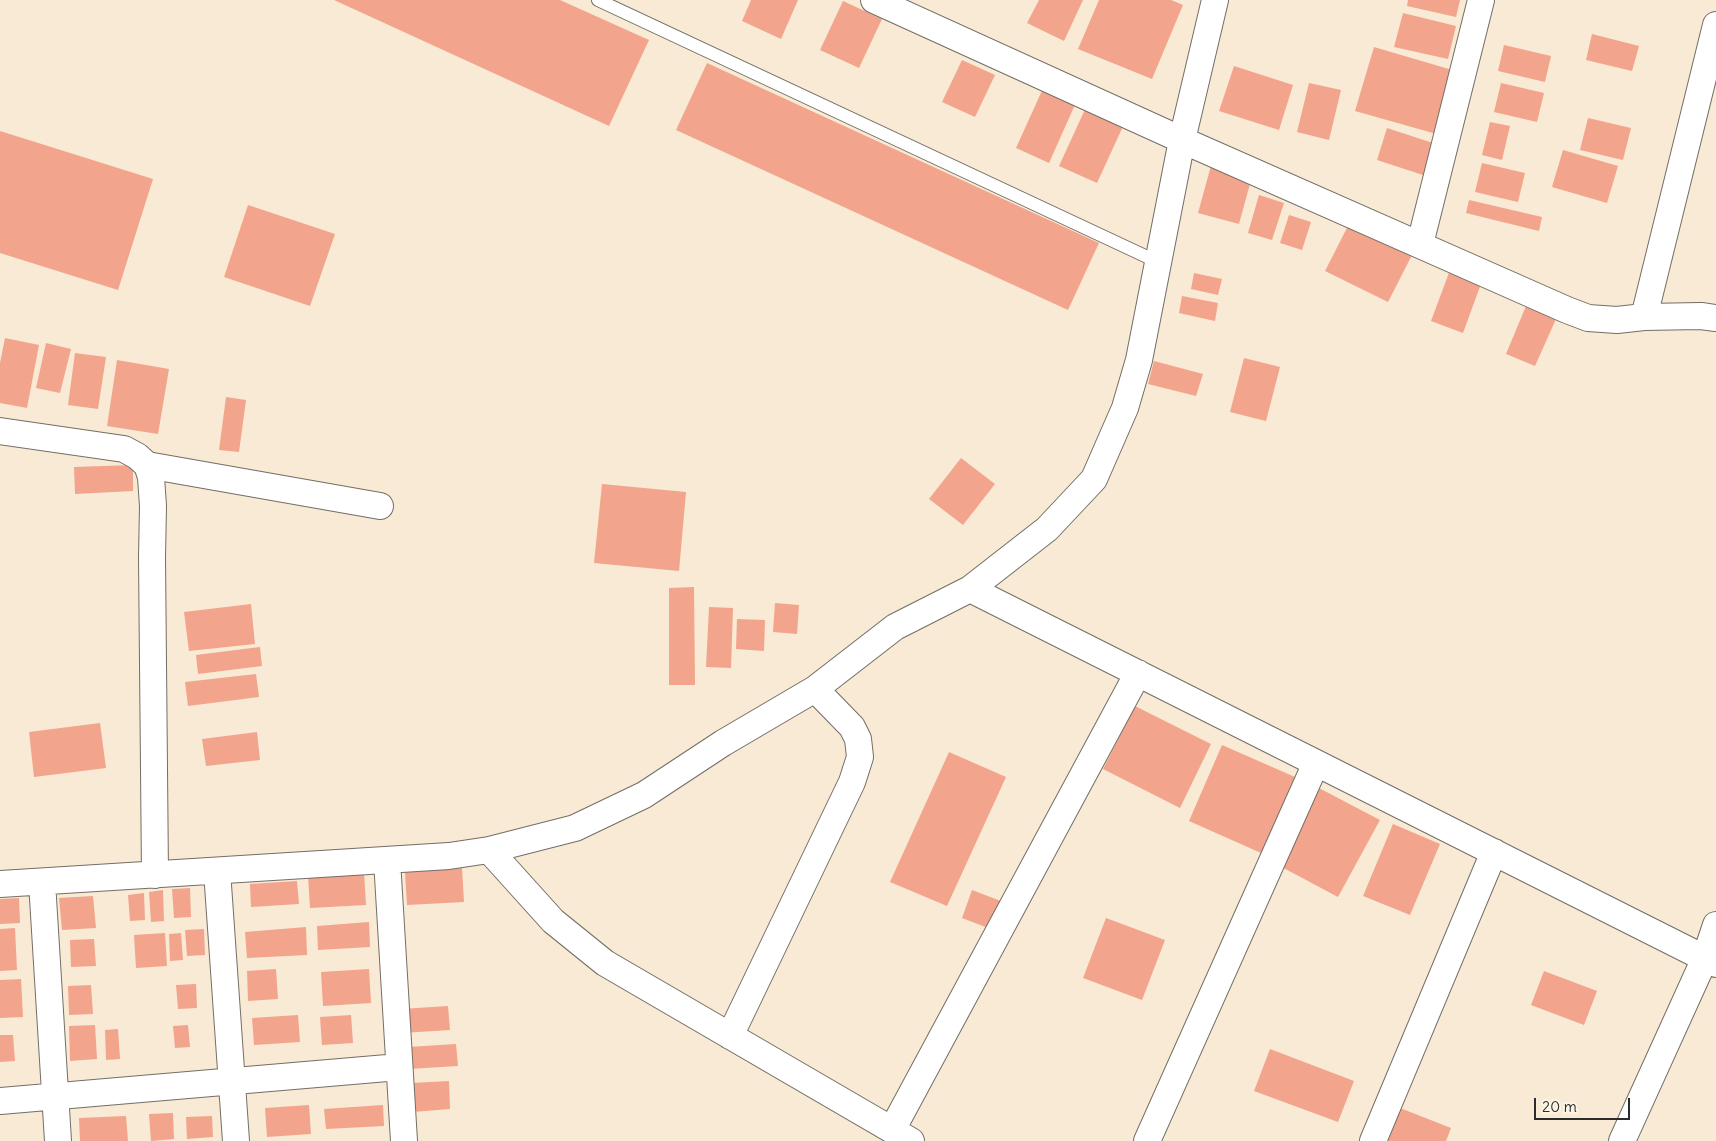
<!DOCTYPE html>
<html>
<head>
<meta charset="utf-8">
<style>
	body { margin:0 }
	#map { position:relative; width:1716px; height:1141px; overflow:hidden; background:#f8ead4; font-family:Delius,sans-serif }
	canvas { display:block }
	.scale { position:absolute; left:1534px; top:1098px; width:96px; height:22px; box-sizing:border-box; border:2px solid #2b2b2b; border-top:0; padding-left:6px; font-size:15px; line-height:18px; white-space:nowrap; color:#2b2b2b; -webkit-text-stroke:4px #fcf5e5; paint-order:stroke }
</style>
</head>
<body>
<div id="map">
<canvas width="1716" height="1141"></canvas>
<div class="scale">20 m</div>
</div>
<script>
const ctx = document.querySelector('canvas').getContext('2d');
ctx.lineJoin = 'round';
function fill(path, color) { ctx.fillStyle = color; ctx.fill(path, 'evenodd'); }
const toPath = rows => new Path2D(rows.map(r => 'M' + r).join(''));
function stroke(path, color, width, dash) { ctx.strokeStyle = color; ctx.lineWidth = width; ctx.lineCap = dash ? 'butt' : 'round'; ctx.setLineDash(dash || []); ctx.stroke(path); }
fill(toPath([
	[334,0,560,0,649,40,609,126],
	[751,0,798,0,781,39,742,21],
	[1039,0,1083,0,1064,41,1027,23],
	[1099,0,1171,0,1183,5,1152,79,1078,49],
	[1408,0,1460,0,1456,17,1407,6],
	[843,1,882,19,859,68,820,50],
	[1403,13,1456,26,1448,59,1394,47],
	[1592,34,1639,46,1632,71,1586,60],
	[1504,45,1551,56,1545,82,1498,71],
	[1374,47,1459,72,1440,135,1355,111],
	[962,60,995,75,975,117,942,102],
	[707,63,1099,243,1068,310,676,130],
	[1234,66,1293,85,1279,130,1219,111],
	[1309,83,1341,90,1329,140,1297,132],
	[1501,83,1544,93,1537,122,1494,112],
	[1045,84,1078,98,1049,163,1016,148],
	[1087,105,1125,122,1097,183,1059,166],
	[1588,118,1631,128,1623,160,1580,150],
	[1490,122,1510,126,1502,160,1482,155],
	[1387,128,1436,144,1426,176,1377,160],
	[0,131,153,179,118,290,0,253],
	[1563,150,1618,166,1607,203,1552,187],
	[1212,162,1253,173,1239,224,1198,213],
	[1482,163,1525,173,1518,202,1475,192],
	[1259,195,1284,203,1272,240,1248,233],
	[1469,200,1542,217,1539,231,1466,213],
	[248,205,335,234,310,306,224,277],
	[1289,215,1311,222,1302,250,1280,243],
	[1350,222,1413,253,1388,302,1325,271],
	[1450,270,1482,281,1463,333,1431,321],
	[1194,273,1222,279,1218,295,1191,289],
	[1182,296,1218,303,1215,321,1179,313],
	[1526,306,1556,319,1535,366,1506,354],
	[5,338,39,345,27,408,0,403,0,363],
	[46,343,71,349,60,393,36,388],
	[75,353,106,357,98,409,68,405],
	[1244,358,1280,367,1266,421,1230,412],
	[117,360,169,369,158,434,107,426],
	[1154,361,1203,374,1196,396,1148,384],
	[226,397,246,400,239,452,219,450],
	[961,458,995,484,963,525,929,499],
	[133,465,133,491,75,494,74,467],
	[602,484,686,492,679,571,594,563],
	[694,587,695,685,669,685,669,588],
	[775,603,799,605,797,634,773,632],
	[251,604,255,644,189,651,184,612],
	[709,607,733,608,731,668,706,667],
	[737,619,765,620,764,651,736,649],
	[260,647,262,666,198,674,196,655],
	[256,674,259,697,188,706,185,682],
	[1135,706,1211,744,1180,808,1103,769],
	[100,723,106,768,34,777,29,732],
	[257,732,260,760,206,766,202,739],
	[1222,745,1295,777,1261,853,1189,821],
	[949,752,1006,777,947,906,890,882],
	[1317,787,1380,820,1338,897,1276,864],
	[1393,824,1440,844,1410,915,1363,896],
	[462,868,464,902,407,905,405,872],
	[364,872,366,905,310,908,308,875],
	[297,881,299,904,251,907,250,884],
	[190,888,191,917,174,918,172,889],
	[163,890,164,921,151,922,149,892],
	[972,890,1006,903,996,931,962,918],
	[144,893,145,920,130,921,128,895],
	[93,896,96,928,62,930,59,898],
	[19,898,20,923,0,924,0,899],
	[1106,918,1165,940,1142,1000,1083,978],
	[369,922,370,947,318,950,317,926],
	[306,927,307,955,247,958,245,932],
	[15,928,17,970,0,971,0,929],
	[204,929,205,955,187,956,185,930],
	[165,933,167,966,136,968,134,935],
	[181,933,183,960,170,961,169,934],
	[94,939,96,966,71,967,70,940],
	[276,969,278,999,248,1001,247,971],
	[369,969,371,1003,323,1006,321,972],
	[1544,971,1597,991,1584,1025,1531,1005],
	[21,979,23,1017,0,1018,0,980],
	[196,984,197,1008,178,1009,176,985],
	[91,985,93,1014,69,1015,68,986],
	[448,1006,450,1030,402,1033,401,1009],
	[298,1015,300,1042,254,1045,252,1018],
	[351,1015,353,1043,322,1045,320,1017],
	[95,1025,97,1059,70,1061,69,1026],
	[188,1025,190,1047,175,1048,173,1026],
	[118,1029,120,1059,106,1060,105,1030],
	[0,1035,13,1035,15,1061,0,1062],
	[456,1044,458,1066,409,1069,408,1047],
	[1270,1049,1354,1081,1338,1122,1254,1091],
	[449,1081,450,1109,413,1112,411,1083],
	[309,1105,311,1134,267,1137,265,1108],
	[383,1105,384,1126,326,1129,324,1109],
	[1400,1108,1451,1128,1446,1141,1387,1141],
	[173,1113,174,1139,151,1141,149,1114],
	[126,1116,128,1141,80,1141,79,1118],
	[212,1116,213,1137,187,1139,186,1117]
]), '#f3a48c');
const lane = toPath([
	[598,0,1158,262]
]);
const street = toPath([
	[874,0,1182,140,1567,310,1588,318,1617,320,1644,317,1701,316,1716,318],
	[1420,244,1481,0],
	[1644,317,1716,25],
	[0,431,124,449,137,456,147,465,151,477,153,506,152,557,155,875],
	[147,465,380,506],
	[970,589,1716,964],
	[489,850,553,921,605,963,911,1141],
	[387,860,404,1141],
	[217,871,236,1141],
	[42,882,58,1141],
	[0,884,449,856,489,850,575,828,644,795,723,743,815,689,895,627,970,589,1047,529,1094,479,1125,408,1139,360,1182,140,1215,0],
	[730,1036,852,782,860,757,858,739,852,727,815,689],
	[0,1101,399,1067],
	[892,1130,1138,673],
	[1147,1141,1316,763],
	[1373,1141,1494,852],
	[1622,1141,1705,958,1716,925]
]);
stroke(lane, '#736e66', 14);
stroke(street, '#736e66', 28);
stroke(lane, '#fff', 12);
stroke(street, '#fff', 26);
</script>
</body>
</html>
